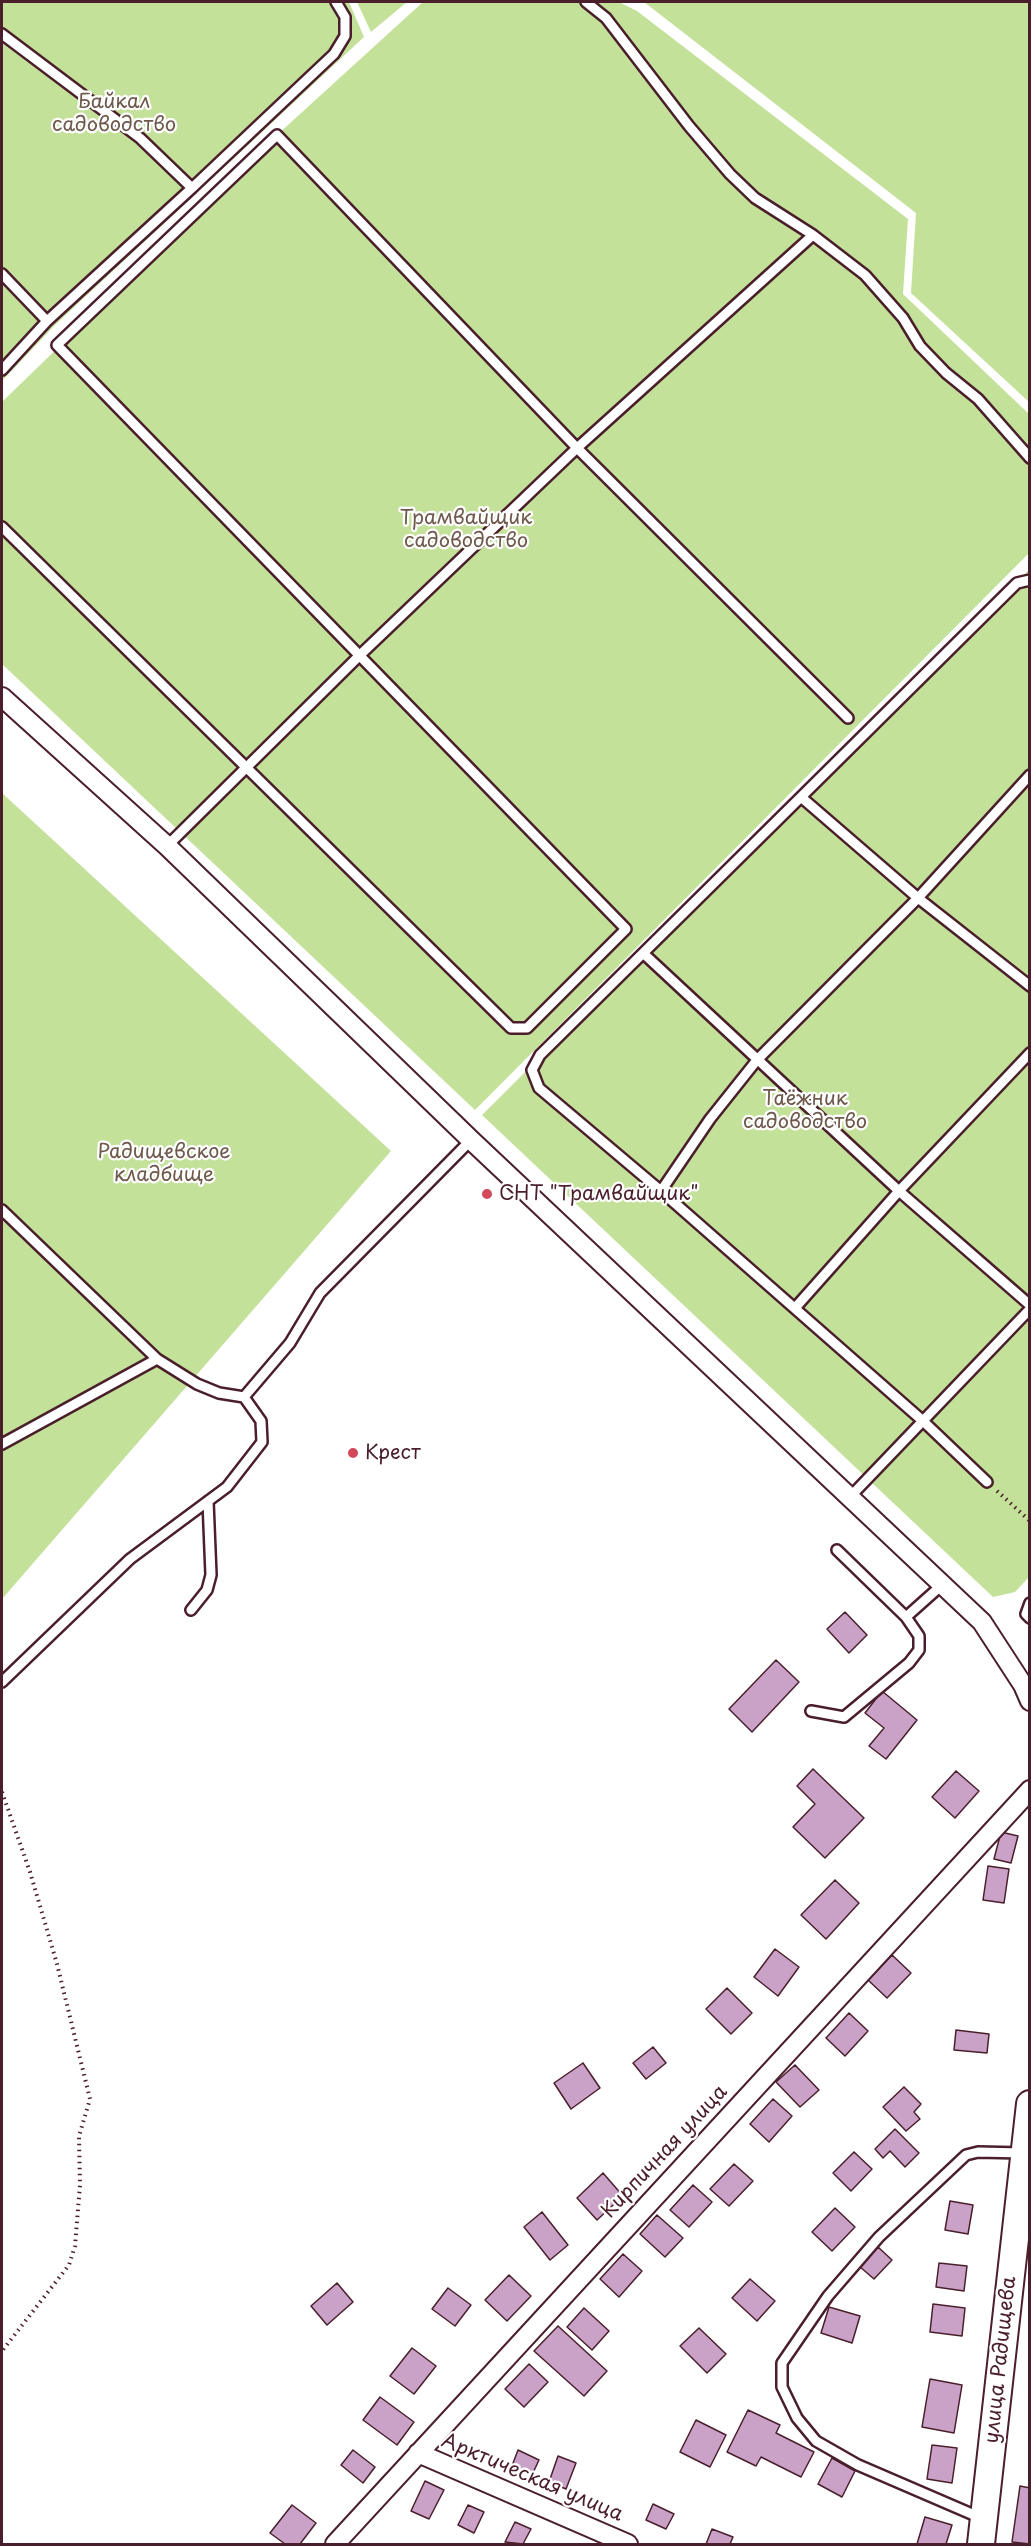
<!DOCTYPE html>
<html>
<head>
<meta charset="utf-8">
<style>
	body { margin:0 }
	#map { position:relative; width:1031px; height:2546px; overflow:hidden; background:#fff; font-family:"Playpen Sans",sans-serif }
	canvas { display:block }
	.frame { position:absolute; inset:0; border:3px solid #4a1f2b; pointer-events:none }
</style>
</head>
<body>
<div id="map">
<canvas width="1031" height="2546"></canvas>
<div class="frame"></div>
</div>
<script>
const ctx = document.querySelector('canvas').getContext('2d');
ctx.lineJoin = 'round';
function fill(path, color) { ctx.fillStyle = color; ctx.fill(path, 'evenodd'); }
const toPath = rows => new Path2D(rows.map(r => 'M' + r).join(''));
function stroke(path, color, width, dash) { ctx.strokeStyle = color; ctx.lineWidth = width; ctx.lineCap = dash ? 'butt' : 'round'; ctx.setLineDash(dash || []); ctx.stroke(path); }
function write(font, color, halo, rows, align = 'center') {
  ctx.font = font + ' "Playpen Sans",sans-serif'; ctx.lineWidth = 4.5; ctx.setLineDash([]); ctx.textBaseline = 'middle'; ctx.strokeStyle = halo; ctx.fillStyle = color; for (const [text, x, y, turn = 0] of rows) {
    ctx.save(); ctx.translate(x, y); ctx.rotate((+turn || 0) * Math.PI / 180); ctx.textAlign = isNaN(turn) ? turn : align; if (halo) ctx.strokeText(text, 0, 0); ctx.fillText(text, 0, 0); ctx.restore();
  }
}
fill(toPath([
	[2,2,349,2,364,37,56,324,2,381],
	[357,2,407,2,371,32],
	[423,2,619,2,637,11,908,219,903,294,1029,414,1029,553,475,1110,2,664,2,402,277,135],
	[644,2,1029,2,1029,402,911,293,916,213],
	[1029,570,1030,1576,1015,1592,993,1597,482,1115],
	[2,793,391,1151,2,1599]
]), '#c3e199');
const building = toPath([
	[845,1612,867,1635,849,1653,827,1629,845,1612],
	[776,1660,799,1682,752,1732,729,1709,776,1660],
	[882,1691,917,1720,886,1759,869,1746,884,1728,865,1713,882,1691],
	[813,1769,864,1818,825,1858,793,1827,815,1804,797,1786,813,1769],
	[956,1771,979,1791,955,1818,932,1797,956,1771],
	[1001,1832,1018,1836,1011,1863,994,1859,1001,1832],
	[988,1866,1009,1869,1004,1903,983,1900,988,1866],
	[835,1880,859,1903,826,1939,801,1915,835,1880],
	[775,1949,799,1967,778,1996,754,1977,775,1949],
	[892,1955,911,1973,887,1998,868,1980,892,1955],
	[727,1988,752,2013,731,2034,706,2009,727,1988],
	[849,2013,868,2031,845,2056,826,2038,849,2013],
	[956,2030,989,2034,987,2053,954,2050,956,2030],
	[653,2047,666,2063,646,2079,633,2063,653,2047],
	[583,2063,600,2088,571,2109,554,2083,583,2063],
	[795,2065,819,2090,800,2107,776,2082,795,2065],
	[904,2087,921,2104,914,2112,920,2119,906,2131,883,2107,904,2087],
	[773,2099,792,2116,769,2142,750,2124,773,2099],
	[895,2129,919,2153,905,2167,890,2151,883,2158,875,2149,895,2129],
	[854,2152,872,2169,851,2191,833,2173,854,2152],
	[734,2164,753,2181,729,2206,710,2189,734,2164],
	[603,2173,623,2196,597,2220,577,2198,603,2173],
	[693,2185,712,2202,689,2227,670,2210,693,2185],
	[950,2201,973,2205,968,2234,945,2230,950,2201],
	[835,2208,855,2227,832,2251,812,2232,835,2208],
	[542,2212,568,2245,550,2260,524,2227,542,2212],
	[657,2215,683,2238,665,2257,640,2234,657,2215],
	[878,2247,892,2260,874,2279,859,2266,878,2247],
	[623,2254,642,2271,619,2297,600,2279,623,2254],
	[939,2263,967,2266,964,2291,936,2287,939,2263],
	[509,2275,531,2296,507,2321,485,2300,509,2275],
	[750,2279,775,2301,757,2321,732,2298,750,2279],
	[337,2283,353,2302,327,2325,311,2306,337,2283],
	[448,2288,471,2305,455,2326,432,2309,448,2288],
	[933,2304,965,2308,962,2336,930,2332,933,2304],
	[829,2307,860,2316,852,2343,821,2333,829,2307],
	[584,2308,609,2331,592,2350,567,2327,584,2308],
	[558,2326,607,2371,584,2396,534,2351,558,2326],
	[699,2328,726,2354,707,2373,680,2346,699,2328],
	[412,2348,436,2366,414,2394,390,2376,412,2348],
	[529,2364,548,2382,524,2407,505,2389,529,2364],
	[930,2379,962,2385,954,2433,922,2427,930,2379],
	[380,2397,414,2422,397,2445,363,2420,380,2397],
	[748,2410,780,2425,776,2433,814,2452,801,2477,761,2457,756,2466,727,2452,748,2410],
	[696,2420,726,2435,710,2467,680,2452,696,2420],
	[932,2445,957,2448,952,2483,927,2479,932,2445],
	[353,2450,375,2467,363,2483,341,2465,353,2450],
	[518,2450,539,2460,532,2475,512,2466,518,2450],
	[558,2456,576,2463,566,2489,549,2482,558,2456],
	[832,2458,855,2471,842,2497,818,2484,832,2458],
	[425,2481,444,2490,429,2519,411,2511,425,2481],
	[1020,2486,1030,2488,1030,2544,1012,2542,1020,2486],
	[653,2504,674,2514,666,2529,646,2520,653,2504],
	[292,2505,316,2523,300,2544,285,2544,270,2533,292,2505],
	[468,2505,484,2512,474,2533,458,2525,468,2505],
	[925,2517,952,2525,946,2544,917,2544,925,2517],
	[515,2522,531,2529,523,2544,505,2542,515,2522],
	[712,2529,733,2537,730,2544,706,2544,712,2529]
]);
fill(building, '#caa2c8');
stroke(building, '#4a1f2b', 1.5);
const lane = toPath([
	[586,2,606,18,689,126,730,174,755,198,813,235,865,275,903,318,920,346,946,373,978,399,1030,458],
	[2,34,140,138,192,188,334,54,345,36,345,17,336,2],
	[2,274,47,321],
	[2,370,47,321,192,188],
	[2,527,511,1028,527,1028,626,929,57,345,277,135,577,448,848,718],
	[801,797,1017,583,1030,580],
	[167,846,360,655,577,448,813,235],
	[643,953,899,1191,795,1308],
	[1030,1053,899,1191,1030,1305],
	[661,1191,539,1088,532,1070,540,1055,801,797,918,898,1030,986],
	[2,1210,157,1359,197,1384,219,1393,244,1397,290,1343,320,1293,471,1140],
	[2,1444,157,1359],
	[987,1482,923,1421,661,1191,710,1119,757,1060,918,898,1030,775],
	[850,1497,1030,1309],
	[837,1550,906,1617],
	[1030,1603,1026,1614,1030,1618],
	[191,1610,207,1590,211,1575,208,1501],
	[2,1682,130,1559,227,1487,262,1442,261,1421,244,1397],
	[811,1711,844,1717,909,1663,919,1650,919,1636,906,1617,943,1584],
	[981,2518,858,2465,816,2441,797,2418,782,2387,782,2363,828,2296,879,2237,966,2155,978,2152,1023,2153]
]);
const street = toPath([
	[2,697,167,846,471,1140,982,1622,1023,1685,1030,1701],
	[418,2453,628,2544],
	[335,2544,1030,1790]
]);
const secondary = toPath([
	[981,2544,1030,2104]
]);
stroke(lane, '#4a1f2b', 14);
stroke(street, '#4a1f2b', 22);
stroke(secondary, '#4a1f2b', 30);
stroke(toPath([
	[997,1491,1030,1521],
	[2,1792,30,1872,57,1964,90,2099,79,2136,80,2185,75,2246,69,2265,2,2351]
]), '#4a1f2b', 4, [1.5, 4.5]);
stroke(lane, '#fff', 9);
stroke(street, '#fff', 18);
stroke(secondary, '#fff', 26);
for (const [x, y, r, color] of [
	[487,1194,6,"#d1495b"],
	[353,1453,6,"#d1495b"]
]) { const dot = new Path2D(); dot.arc(x, y, r, 0, 2 * Math.PI); ctx.fillStyle = color; ctx.fill(dot); stroke(dot, '#fff', 2); }
write('20px', '#6e594c', '#fff', [
	["Байкал",114,102],
	["садоводство",114,125],
	["Трамвайщик",466,518],
	["садоводство",466,541],
	["Таёжник",805,1099],
	["садоводство",805,1122],
	["Радищевское",164,1152],
	["кладбище",164,1175]
]);
write('20px', '#4a1f2b', '#fff', [
	["СНТ \"Трамвайщик\"",499,1194],
	["Крест",365,1453]
], 'left');
write('20px', '#4a1f2b', '#fff', [
	["Кирпичная улица",665,2152,-47],
	["улица Радищева",1001,2360,-84],
	["Арктическая улица",532,2478,23]
]);
</script>
</body>
</html>
